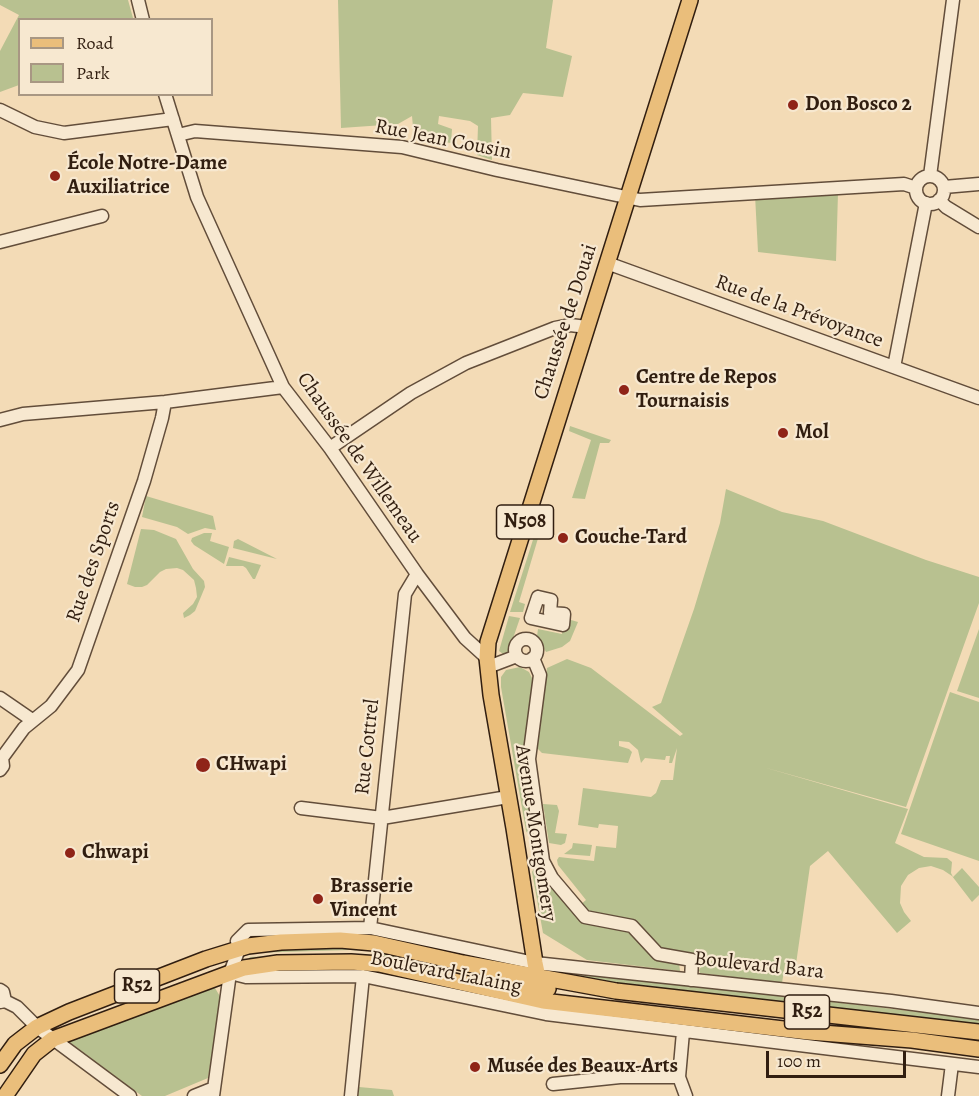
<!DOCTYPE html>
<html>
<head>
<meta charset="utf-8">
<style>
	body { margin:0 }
	#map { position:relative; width:979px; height:1096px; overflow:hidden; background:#f3dbb6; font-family:Alegreya,serif }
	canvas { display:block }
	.legend { position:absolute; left:18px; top:18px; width:195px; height:78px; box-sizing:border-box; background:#f7e8d0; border:2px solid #a89783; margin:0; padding:8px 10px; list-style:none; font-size:18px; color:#311e10 }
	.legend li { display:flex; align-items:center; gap:12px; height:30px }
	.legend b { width:30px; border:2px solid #a89783 }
	.scale { position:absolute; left:766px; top:1051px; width:140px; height:27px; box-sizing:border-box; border:3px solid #311e10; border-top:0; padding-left:8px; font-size:18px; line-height:21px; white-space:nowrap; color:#311e10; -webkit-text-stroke:4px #f7e8d0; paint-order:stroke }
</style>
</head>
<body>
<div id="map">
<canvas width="979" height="1096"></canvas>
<ul class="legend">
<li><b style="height:8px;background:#eabe7b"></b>Road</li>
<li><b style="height:16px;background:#b8c190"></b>Park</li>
</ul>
<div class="scale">100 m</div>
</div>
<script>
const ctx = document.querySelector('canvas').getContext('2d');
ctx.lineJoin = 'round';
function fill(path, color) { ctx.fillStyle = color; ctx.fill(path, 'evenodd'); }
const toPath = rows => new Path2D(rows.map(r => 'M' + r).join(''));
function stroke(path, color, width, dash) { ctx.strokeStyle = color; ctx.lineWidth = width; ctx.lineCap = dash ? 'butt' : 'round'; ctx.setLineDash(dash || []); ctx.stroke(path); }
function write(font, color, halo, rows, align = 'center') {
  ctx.font = font + ' Alegreya,serif'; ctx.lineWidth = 4.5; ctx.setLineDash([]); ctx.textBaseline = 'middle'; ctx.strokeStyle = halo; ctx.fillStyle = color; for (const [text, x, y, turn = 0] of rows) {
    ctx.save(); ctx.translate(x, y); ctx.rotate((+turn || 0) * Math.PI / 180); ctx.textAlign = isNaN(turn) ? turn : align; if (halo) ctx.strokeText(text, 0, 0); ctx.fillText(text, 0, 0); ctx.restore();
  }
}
fill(toPath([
	[0,0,128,0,133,18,20,20,19,85,0,92,0,51,19,15,0,5],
	[338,0,553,0,546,48,572,56,563,97,523,93,510,115,491,118,492,160,477,155,478,126,470,121,439,116,438,124,452,129,451,143,414,138,412,116,398,124,341,128],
	[838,193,836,261,758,252,755,195],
	[570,426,611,440,609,443,600,443,585,499,572,498,591,440,569,431],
	[726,489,782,512,823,521,926,560,979,577,979,603,906,807,763,767,908,809,895,843,924,857,947,858,952,862,951,873,953,877,962,868,979,887,979,895,972,902,952,876,943,870,931,866,919,868,908,875,901,886,900,903,904,912,911,921,897,933,828,851,810,866,796,964,785,964,782,983,700,973,699,970,703,964,710,964,713,958,661,949,638,924,592,916,580,905,586,900,558,865,557,860,559,857,594,861,596,846,616,848,618,826,599,824,598,828,578,825,583,788,651,797,656,793,661,780,673,780,677,748,672,763,669,763,670,756,666,756,665,760,645,758,641,763,638,750,629,742,619,741,619,746,629,749,632,752,628,763,542,753,537,748,547,668,567,659,591,668,680,736,683,734,652,707,661,703,694,609,720,523],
	[146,496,213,516,216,530,205,528,188,534,177,527,142,517],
	[538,524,542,525,519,602,525,604,523,612,510,612],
	[141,529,154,530,176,539,193,569,204,581,205,587,195,611,190,615,184,618,183,613,193,604,197,597,196,588,194,580,183,570,177,568,166,569,160,572,147,585,142,587,135,587,127,584],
	[204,533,212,533,210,541,229,547,224,564,194,545,191,541,192,538],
	[238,539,277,559,233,548,234,541],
	[229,557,261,565,255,579,253,579,246,568,243,566,226,566],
	[509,616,520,618,508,653,503,654,499,651],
	[564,618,578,622,570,641,562,647,546,652,537,636,538,629,562,634],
	[979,629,979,698,957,691],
	[520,667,529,672,534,682,526,754,541,862,583,921,595,926,628,930,679,963,680,971,587,960,543,933,532,872,536,865,534,843,526,831,501,687,501,677,506,670],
	[950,692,979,702,979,861,901,834],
	[543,804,557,805,559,811,555,833,567,834,565,843,561,845,549,843],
	[573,843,592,845,590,856,564,854,572,848],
	[362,946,510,980,417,961,390,957,252,960,249,957,322,954,373,955,374,951,350,950,250,953,252,950],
	[575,972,979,1019,979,1024,612,982,574,976],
	[208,986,215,988,221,998,208,1078,165,1096,142,1096,68,1041],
	[359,1087,392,1090,394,1096,358,1096]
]), '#b8c190');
const minor = toPath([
	[138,0,143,20],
	[165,94,197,197,283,387,330,448,417,574,465,638,487,658],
	[0,110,35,127,64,133,173,119],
	[178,135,195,131,402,147,497,170,640,200,904,184,916,188],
	[930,176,953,0],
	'916 190a14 14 0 1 1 28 0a14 14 0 1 1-28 0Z',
	[944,187,979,184],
	[939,200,946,207,979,227],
	[0,242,102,216],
	[607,263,979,398],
	[894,367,926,203],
	[0,420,23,414,165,402,283,387],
	[330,448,411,393,466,363,555,328,570,325,587,327],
	[538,597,551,600,550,613,564,614,563,625,531,618,538,597],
	'515 650a11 11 0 1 1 22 0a11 11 0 1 1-22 0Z',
	[533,658,540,675,529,759,543,861,552,878,585,917,632,926,658,954,692,960,691,980],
	[488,667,517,656],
	[0,698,32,720],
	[0,770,3,766,2,758,24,728,51,706,78,670,144,481,162,418,165,402],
	[301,808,382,818,508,797],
	[370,928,405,594,417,574],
	[230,973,246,977,363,976,546,1014,979,1067],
	[0,990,3,992,5,1001],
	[0,1002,5,1001,17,1007,37,1027,130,1096],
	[683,1032,679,1077,686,1096],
	[553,1084,620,1077,679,1077],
	[194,1096,214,1088],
	[213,1096,230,973,239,949,237,941,248,930,370,928,535,963,891,1001,979,1013],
	[351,1096,363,976],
	[948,1096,952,1064]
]);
const major = toPath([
	[498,980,548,989],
	[543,1001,535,963,514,828,491,695,487,658,488,642,690,0],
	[0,1065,15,1044,37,1027,69,1012,206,959,248,946,281,942,340,940,374,943,463,963,616,991,979,1032],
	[5,1096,34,1054,53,1039,230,973,244,968,278,963,351,962,379,964,543,1001,809,1032,912,1040,979,1049]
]);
stroke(minor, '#624d3a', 15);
stroke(major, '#311e10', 18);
stroke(minor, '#f7e8d0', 12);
stroke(major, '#eabe7b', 15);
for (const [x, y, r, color] of [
	[793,105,6,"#8f2418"],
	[55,176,6,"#8f2418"],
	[624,390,6,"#8f2418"],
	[783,433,6,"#8f2418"],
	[563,538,6,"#8f2418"],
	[203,765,8,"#8f2418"],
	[70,853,6,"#8f2418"],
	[318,899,6,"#8f2418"],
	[475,1067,6,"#8f2418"]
]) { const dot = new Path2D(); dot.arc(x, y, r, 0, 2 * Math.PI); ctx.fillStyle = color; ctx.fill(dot); stroke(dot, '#f7e8d0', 2); }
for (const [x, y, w] of [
	[525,522,57],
	[137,986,45],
	[807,1012,45]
]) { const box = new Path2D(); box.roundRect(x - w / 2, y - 17, w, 34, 4.5); ctx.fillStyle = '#f7e8d0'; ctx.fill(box); stroke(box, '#311e10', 1.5); }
write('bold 20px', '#311e10', null, [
	["N508",525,522],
	["R52",137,986],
	["R52",807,1012]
]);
write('bold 21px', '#311e10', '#f7e8d0', [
	["Don Bosco 2",805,105],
	["École Notre-Dame",67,164],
	["Auxiliatrice",67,188],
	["Centre de Repos",636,378],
	["Tournaisis",636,402],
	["Mol",795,433],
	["Couche-Tard",575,538],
	["CHwapi",216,765],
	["Chwapi",82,853],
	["Brasserie",330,887],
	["Vincent",330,911],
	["Musée des Beaux-Arts",487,1067]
], 'left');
write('21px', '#311e10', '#f7e8d0', [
	["Rue Jean Cousin",443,140,11],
	["Rue de la Prévoyance",799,312,20],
	["Chaussée de Douai",566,322,-72],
	["Chaussée de Willemeau",359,458,55],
	["Rue des Sports",94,562,-71],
	["Rue Cottrel",368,747,-84],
	["Avenue Montgomery",535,833,81],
	["Boulevard Bara",759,966,6],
	["Boulevard Lalaing",446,973,11]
]);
</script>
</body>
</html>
